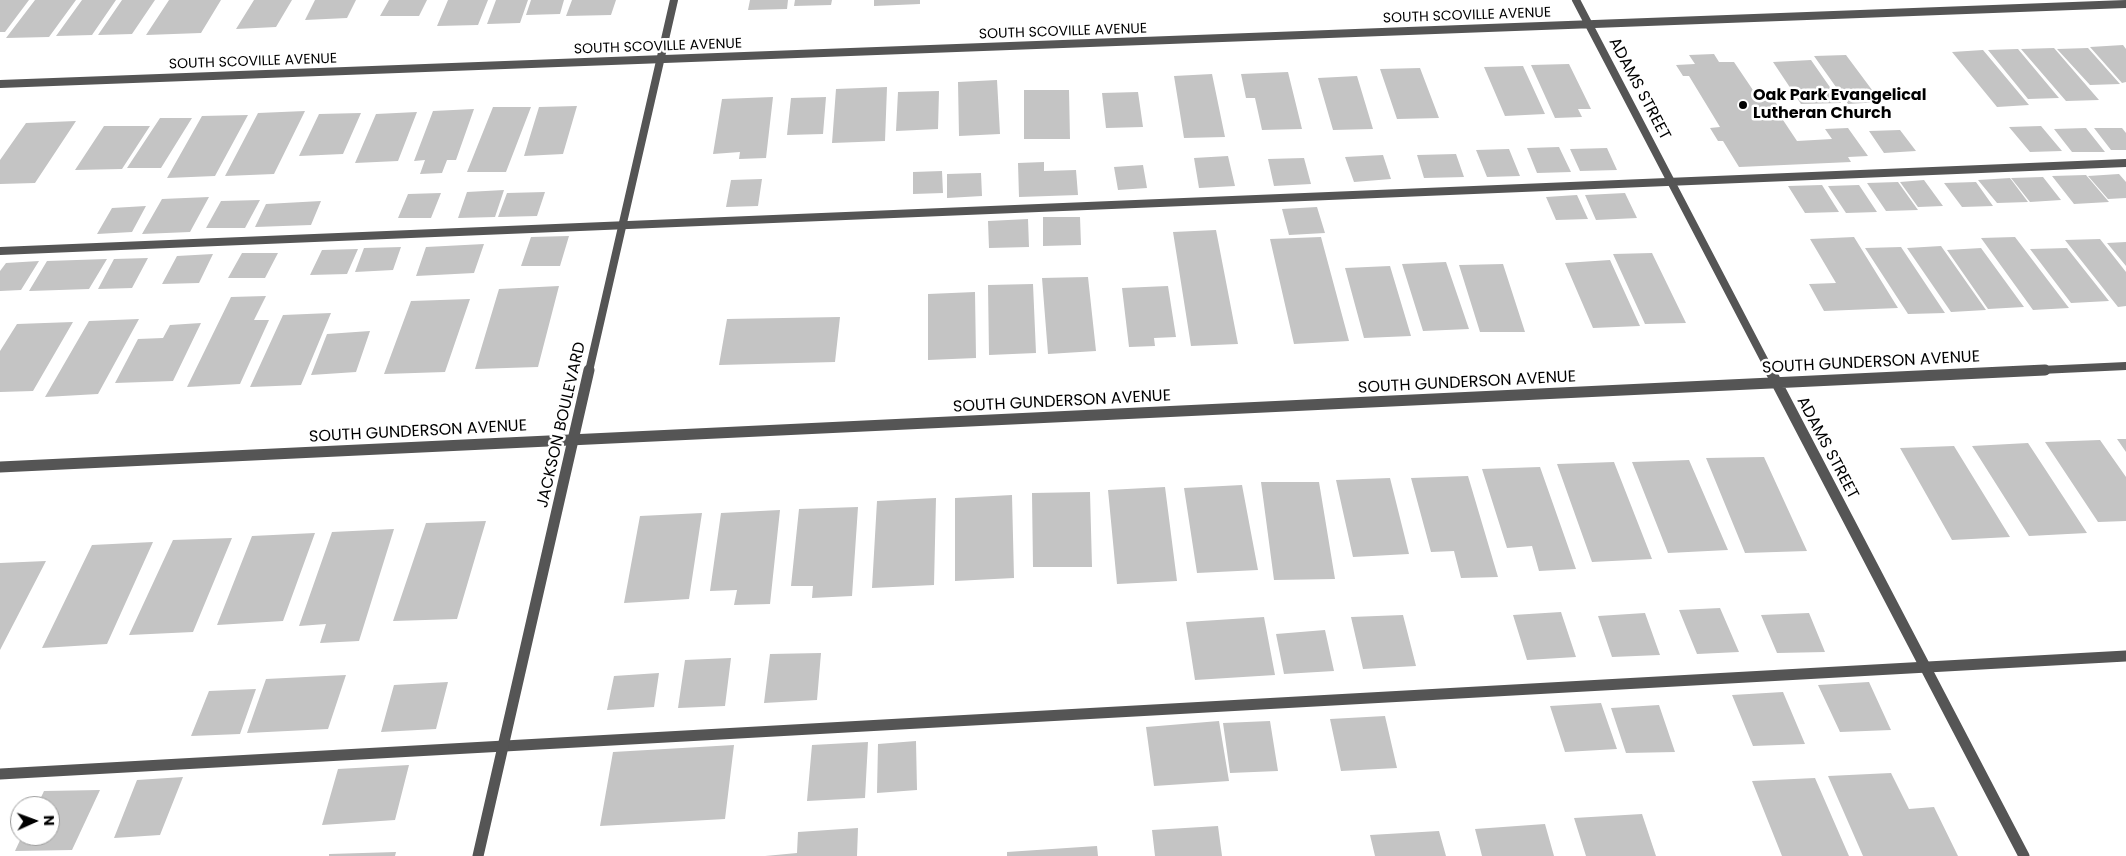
<!DOCTYPE html>
<html>
<head>
<meta charset="utf-8">
<style>
	body { margin:0 }
	#map { position:relative; width:2126px; height:856px; overflow:hidden; background:#fff; font-family:Poppins,sans-serif }
	canvas { display:block }
	.north { position:absolute; left:10px; top:796px; width:50px; height:50px; box-sizing:border-box; background:#fff; border:1px solid #999; border-radius:50%; rotate:88deg; font-size:14px; font-weight:700; line-height:20px; text-align:center; color:#000 }
	.north::after { content:''; display:block; margin:auto; width:18px; height:22px; background:#000; clip-path:polygon(50% 0,100% 100%,50% 72%,0 100%) }
</style>
</head>
<body>
<div id="map">
<canvas width="2126" height="856"></canvas>
<div class="north">N</div>
</div>
<script>
const ctx = document.querySelector('canvas').getContext('2d');
ctx.lineJoin = 'round';
function fill(path, color) { ctx.fillStyle = color; ctx.fill(path, 'evenodd'); }
const toPath = rows => new Path2D(rows.map(r => 'M' + r).join(''));
function stroke(path, color, width, dash) { ctx.strokeStyle = color; ctx.lineWidth = width; ctx.lineCap = dash ? 'butt' : 'round'; ctx.setLineDash(dash || []); ctx.stroke(path); }
function write(font, color, halo, rows, align = 'center') {
  ctx.font = font + ' Poppins,sans-serif'; ctx.lineWidth = 5; ctx.setLineDash([]); ctx.textBaseline = 'middle'; ctx.strokeStyle = halo; ctx.fillStyle = color; for (const [text, x, y, turn = 0] of rows) {
    ctx.save(); ctx.translate(x, y); ctx.rotate((+turn || 0) * Math.PI / 180); ctx.textAlign = isNaN(turn) ? turn : align; if (halo) ctx.strokeText(text, 0, 0); ctx.fillText(text, 0, 0); ctx.restore();
  }
}
fill(toPath([
	[0,0,29,0,5,32,0,32],
	[35,0,76,0,49,37,6,38],
	[82,0,116,0,92,35,56,36],
	[122,0,155,0,132,34,98,35],
	[169,0,221,0,201,33,146,35],
	[254,0,292,0,276,27,236,29],
	[315,0,356,0,347,18,305,20],
	[389,0,427,0,419,16,380,16],
	[448,0,488,0,478,25,437,26],
	[496,0,528,0,520,23,487,24],
	[531,0,564,0,560,14,526,15],
	[572,0,616,0,611,15,566,16],
	[750,0,788,0,787,9,748,10],
	[795,0,832,0,831,5,794,6],
	[874,0,920,0,920,4,874,6],
	[2123,45,2126,49,2126,82,2122,83,2090,47],
	[2054,48,2099,100,2066,101,2021,49],
	[2088,48,2120,84,2090,85,2057,49],
	[2018,49,2059,98,2028,99,1988,50],
	[1983,50,2029,105,1997,107,1952,52],
	[1714,54,1719,62,1734,62,1759,99,1773,99,1782,111,1777,111,1797,141,1832,139,1825,129,1848,128,1868,156,1848,157,1851,162,1739,167,1723,141,1718,141,1710,128,1720,127,1689,76,1683,76,1676,65,1695,64,1689,55],
	[1846,55,1881,102,1848,104,1814,56],
	[1811,60,1841,103,1801,104,1773,62],
	[1569,64,1591,109,1578,109,1582,117,1555,118,1531,65],
	[1523,66,1545,114,1505,116,1484,67],
	[1420,68,1439,118,1397,119,1380,69],
	[1288,72,1302,129,1262,130,1255,98,1246,98,1241,74],
	[1212,74,1225,137,1184,138,1174,76],
	[1357,76,1373,129,1333,130,1318,78],
	[997,80,1000,134,959,136,958,82],
	[887,87,885,141,832,143,836,89],
	[1024,90,1069,90,1070,139,1024,139],
	[939,91,938,129,896,131,898,92],
	[1138,92,1143,127,1106,128,1102,93],
	[773,97,766,158,739,159,740,152,713,154,722,99],
	[826,97,823,134,787,135,791,98],
	[577,106,563,154,524,156,539,107],
	[493,107,531,107,506,172,467,172],
	[474,109,456,160,447,160,442,173,420,174,425,160,414,161,433,111],
	[305,111,274,174,225,176,258,113],
	[417,112,398,161,355,163,376,114],
	[361,113,343,154,299,156,319,114],
	[248,115,215,176,167,178,202,116],
	[160,118,192,118,161,168,127,168],
	[76,121,35,183,0,184,0,160,26,123],
	[104,126,150,126,122,169,75,170],
	[2041,126,2062,151,2030,152,2009,127],
	[2086,128,2105,152,2072,152,2054,129],
	[2094,128,2122,128,2126,133,2126,150,2111,150],
	[1900,130,1916,151,1884,153,1869,131],
	[1559,147,1571,172,1537,173,1527,148],
	[1607,148,1617,170,1580,171,1570,149],
	[1509,149,1520,176,1487,177,1476,150],
	[1456,154,1464,177,1424,178,1417,155],
	[1383,155,1391,179,1354,182,1345,157],
	[1228,156,1235,186,1199,188,1194,158],
	[1304,158,1311,184,1274,186,1268,159],
	[1044,162,1044,171,1076,170,1078,195,1019,197,1018,163],
	[1143,165,1147,188,1118,190,1114,167],
	[942,171,943,193,913,194,913,172],
	[981,173,982,196,947,198,947,174],
	[2119,174,2126,182,2126,198,2108,199,2088,176],
	[2086,175,2109,202,2074,204,2052,176],
	[2043,177,2061,200,2030,202,2011,178],
	[2010,178,2028,202,1997,203,1978,180],
	[762,179,758,206,726,207,731,180],
	[1924,180,1943,206,1918,207,1900,182],
	[1898,182,1918,210,1886,211,1867,183],
	[1976,182,1993,206,1962,207,1944,183],
	[1822,185,1839,212,1805,213,1788,186],
	[1859,185,1877,212,1846,213,1828,186],
	[504,190,495,217,458,218,467,192],
	[545,192,537,216,498,217,507,193],
	[441,193,431,218,398,218,408,194],
	[1625,193,1637,218,1596,220,1585,195],
	[1577,195,1588,219,1556,220,1546,197],
	[209,197,190,232,142,234,162,199],
	[260,200,245,228,206,228,221,201],
	[321,201,311,225,255,227,266,204],
	[146,206,132,232,97,234,112,208],
	[1317,207,1325,233,1289,235,1282,209],
	[1043,217,1080,217,1081,245,1043,246],
	[1028,219,1029,247,989,248,988,221],
	[1216,230,1238,344,1191,346,1173,232],
	[569,236,560,266,521,266,531,237],
	[1321,237,1349,341,1294,344,1270,239],
	[1854,237,1898,308,1824,311,1809,284,1836,283,1810,239],
	[2015,237,2069,308,2033,310,1981,238],
	[2100,239,2126,272,2126,306,2118,307,2065,240],
	[2126,242,2126,266,2107,243],
	[484,244,474,273,416,276,426,247],
	[1941,246,1986,310,1951,312,1907,248],
	[401,247,393,270,355,272,364,248],
	[1901,247,1945,313,1908,314,1865,248],
	[1981,248,2024,307,1988,309,1947,250],
	[2067,248,2109,301,2071,303,2030,249],
	[358,249,347,274,310,275,322,250],
	[242,253,278,253,265,278,228,278],
	[1652,253,1686,323,1645,324,1613,254],
	[213,254,199,283,162,284,177,256],
	[148,258,132,288,98,289,114,259],
	[107,259,89,289,29,291,47,261],
	[1610,260,1640,326,1593,328,1565,263],
	[39,261,21,290,0,291,0,271,6,263],
	[1446,262,1469,329,1423,331,1402,264],
	[1503,264,1525,332,1480,332,1459,265],
	[1390,266,1411,336,1364,338,1345,268],
	[1088,277,1096,351,1048,354,1042,278],
	[1033,284,1036,353,989,355,988,285],
	[559,286,538,367,475,369,499,289],
	[1168,286,1176,337,1154,338,1155,346,1129,347,1122,288],
	[975,292,976,358,928,360,928,294],
	[266,296,254,320,269,320,240,384,187,387,231,297],
	[470,299,445,372,384,374,411,301],
	[331,313,301,385,250,387,283,315],
	[840,317,835,362,719,365,727,319],
	[139,319,98,394,45,397,89,321],
	[73,322,33,391,0,392,0,351,17,324],
	[201,323,173,381,115,383,138,339,163,338,170,325],
	[370,331,356,372,311,375,327,334],
	[2117,439,2126,439,2126,452],
	[2100,440,2126,477,2126,521,2098,522,2045,442],
	[2028,443,2087,533,2029,536,1972,446],
	[1954,446,2010,537,1952,540,1900,448],
	[1764,457,1807,551,1745,553,1706,458],
	[1689,460,1728,550,1668,553,1632,462],
	[1614,462,1652,559,1592,562,1557,464],
	[1540,467,1576,569,1539,571,1532,546,1507,548,1482,469],
	[1468,476,1498,577,1461,578,1454,551,1431,552,1411,478],
	[1390,478,1409,554,1353,557,1336,480],
	[1261,482,1319,482,1335,579,1274,580],
	[1242,485,1258,570,1197,573,1184,488],
	[1165,487,1177,581,1117,584,1108,490],
	[1090,492,1092,567,1033,567,1032,493],
	[1012,495,1014,578,955,581,955,498],
	[936,498,934,585,872,588,877,501],
	[858,507,852,596,812,598,813,586,791,586,799,509],
	[780,510,770,604,734,605,737,590,710,591,721,513],
	[702,513,689,599,624,603,640,516],
	[486,521,457,619,393,621,426,523],
	[394,529,359,641,320,643,326,624,299,626,332,532],
	[315,533,283,621,217,625,252,536],
	[232,538,193,632,129,635,173,540],
	[153,542,107,644,42,648,92,545],
	[46,561,0,650,0,563],
	[1720,608,1739,652,1697,654,1679,610],
	[1561,612,1576,657,1527,660,1513,615],
	[1645,613,1660,655,1612,657,1598,616],
	[1809,613,1825,652,1777,653,1761,615],
	[1403,615,1416,666,1363,669,1351,617],
	[1264,617,1275,675,1195,680,1186,622],
	[1325,630,1334,671,1284,674,1276,634],
	[821,653,817,700,764,703,770,654],
	[731,658,725,706,678,708,685,660],
	[659,673,654,707,607,710,614,676],
	[346,675,328,729,247,733,266,679],
	[448,682,436,729,381,732,394,685],
	[1869,682,1891,730,1840,732,1818,685],
	[256,689,240,734,191,736,209,691],
	[1783,692,1805,744,1753,746,1732,695],
	[1601,703,1617,749,1565,752,1550,706],
	[1659,705,1675,752,1626,753,1611,708],
	[1385,716,1397,768,1341,771,1330,719],
	[1219,721,1229,781,1154,786,1146,727],
	[1270,721,1278,771,1230,773,1223,723],
	[916,741,917,790,877,793,878,744],
	[868,742,865,798,807,801,812,745],
	[734,745,725,819,600,826,613,752],
	[409,765,395,820,322,825,338,769],
	[1891,773,1909,809,1934,807,1958,856,1863,856,1828,776],
	[183,777,160,835,114,838,137,780],
	[1815,778,1849,856,1782,856,1752,781],
	[100,790,72,850,15,851,22,836,50,836,50,806,37,806,44,791],
	[1642,814,1656,856,1586,856,1574,818],
	[1545,824,1554,856,1482,856,1475,829],
	[1218,826,1222,856,1155,856,1152,830],
	[858,828,857,856,765,856,797,853,798,832],
	[1439,831,1446,856,1375,856,1370,835],
	[1097,846,1098,856,1007,856,1007,852],
	[396,852,395,856,329,856,329,854]
]), '#c4c4c4');
stroke(toPath([
	[0,251,2126,163]
]), '#555', 8);
stroke(toPath([
	[0,774,2126,656]
]), '#555', 11);
stroke(toPath([
	[1576,0,1770,371],
	[0,84,2126,4],
	[2019,371,2126,366]
]), '#555', 8);
stroke(toPath([
	[1770,370,2024,856],
	[0,467,2045,370]
]), '#555', 11);
stroke(toPath([
	[589,371,674,0]
]), '#555', 8);
stroke(toPath([
	[478,856,589,370]
]), '#555', 11);
for (const [x, y, r, color] of [
	[1743,105,5,"#000"]
]) { const dot = new Path2D(); dot.arc(x, y, r, 0, 2 * Math.PI); ctx.fillStyle = color; ctx.fill(dot); stroke(dot, '#fff', 2); }
write('14px', '#000', '#fff', [
	["SOUTH SCOVILLE AVENUE",1467,16,-2],
	["SOUTH SCOVILLE AVENUE",1063,32,-2],
	["SOUTH SCOVILLE AVENUE",658,47,-2],
	["SOUTH SCOVILLE AVENUE",253,62,-2]
]);
write('16px', '#000', '#fff', [
	["ADAMS STREET",1639,89,62],
	["SOUTH GUNDERSON AVENUE",1871,363,-3],
	["SOUTH GUNDERSON AVENUE",1467,383,-3],
	["SOUTH GUNDERSON AVENUE",1062,402,-3],
	["JACKSON BOULEVARD",562,425,-77],
	["SOUTH GUNDERSON AVENUE",418,432,-3],
	["ADAMS STREET",1827,448,62]
]);
write('bold 16px', '#000', '#fff', [
	["Oak Park Evangelical",1753,96],
	["Lutheran Church",1753,114]
], 'left');
</script>
</body>
</html>
